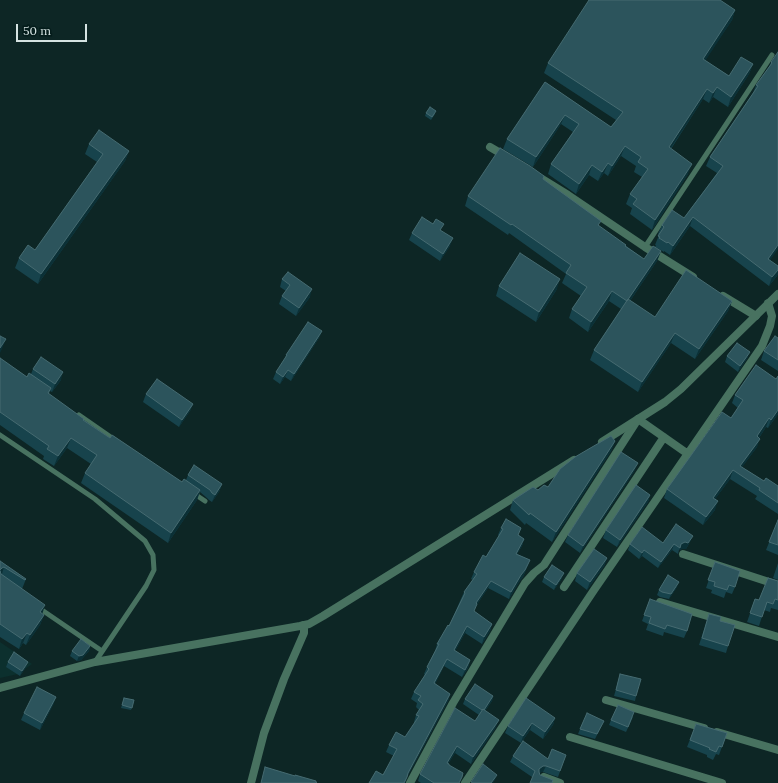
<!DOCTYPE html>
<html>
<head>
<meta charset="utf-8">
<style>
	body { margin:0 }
	#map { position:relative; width:778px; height:783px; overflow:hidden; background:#0d2625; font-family:Lora,serif }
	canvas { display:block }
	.scale { position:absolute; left:16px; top:24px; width:71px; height:18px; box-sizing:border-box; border:2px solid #d5e3e2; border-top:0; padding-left:5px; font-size:12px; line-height:14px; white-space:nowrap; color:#d5e3e2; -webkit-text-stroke:3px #041c1b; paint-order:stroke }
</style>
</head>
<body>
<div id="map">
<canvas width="778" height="783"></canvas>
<div class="scale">50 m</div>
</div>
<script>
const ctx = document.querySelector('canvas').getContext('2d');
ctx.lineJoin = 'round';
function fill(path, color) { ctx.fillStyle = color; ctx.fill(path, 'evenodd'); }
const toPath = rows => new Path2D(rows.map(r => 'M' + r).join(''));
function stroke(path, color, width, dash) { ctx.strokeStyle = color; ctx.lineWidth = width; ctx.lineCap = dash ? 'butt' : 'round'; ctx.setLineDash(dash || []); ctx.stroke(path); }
fill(toPath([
	[0,642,32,664,18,674,0,678]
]), '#0c302e');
stroke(toPath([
	[645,247,772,55],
	[79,415,115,440],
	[0,435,95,499,145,541,153,555,154,570,146,586,95,662],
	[193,493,205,501],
	[39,608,102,651]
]), '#487260', 5);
stroke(toPath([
	[490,147,507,157],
	[542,179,568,195,645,247,693,277],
	[723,296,756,316],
	[683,554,778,585],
	[564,587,664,437],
	[660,602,778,637],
	[606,700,704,728],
	[717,732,778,750],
	[570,737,722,783],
	[544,777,560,783],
	[251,783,264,733,284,679,304,633,304,625],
	[410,783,453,703,525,583,534,573,544,565,638,419,688,454],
	[465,783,594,590,762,346,770,326,772,316,768,303]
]), '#487260', 8);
stroke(toPath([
	[602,442,665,402,681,389,778,294],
	[0,688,95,662,300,626,309,624,323,616,574,460]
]), '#487260', 8);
fill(toPath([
	[735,10,732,20,705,60,729,76,753,64,749,74,728,107,713,97,709,103,703,99,671,149,688,174,652,230,630,214,632,208,626,204,630,194,642,177,634,172,636,166,621,156,608,176,604,173,598,181,589,175,576,194,548,174,551,164,573,132,561,124,533,167,503,149,507,139,545,82,611,127,616,120,544,73,548,63],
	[778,52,770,260,778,266,778,273,777,276,769,286,690,226,670,255,664,251,664,252,655,247,656,245,655,245,659,235,658,234,662,225,684,218,717,173,706,166,710,157,753,93,756,85,769,67,771,62],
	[426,113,435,114,431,120,425,116],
	[89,144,129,151,125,161,38,284,15,268,19,258,35,250,97,162,85,154],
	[543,179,599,226,644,259,661,251,657,261,630,301,655,317,732,301,728,311,695,359,671,343,638,392,590,360,594,350,621,309,609,301,588,332,569,318,572,309,581,296,562,283,566,274,509,233,508,235,465,206,468,196],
	[442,231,450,246,440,261,409,240,412,233],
	[282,279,310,297,296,316,279,304,282,296,286,291,280,287],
	[499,286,557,289,536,322,496,296],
	[322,331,319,338,291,381,285,377,280,384,273,379,276,372,285,359,286,355],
	[778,338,778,371,761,360,764,351],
	[727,356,748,357,738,372,725,362],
	[0,358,27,377,31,374,33,369,61,380,52,392,50,391,49,394,84,420,110,438,182,482,186,480,188,475,222,484,219,492,212,502,209,500,207,498,200,492,197,500,168,543,81,483,85,473,91,464,67,448,54,466,43,459,44,456,0,425],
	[778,376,778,414,768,428,766,427,759,438,757,447,742,467,764,481,778,486,778,514,755,499,757,496,730,479,715,499,715,510,703,525,664,498,667,489,731,418,738,408,732,403,735,395,776,379],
	[146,394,193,404,190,411,179,427,143,402],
	[615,441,611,451,552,542,526,523,525,525,510,510,513,500,548,487],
	[635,470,580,553,565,542,568,535],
	[650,495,648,502,617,547,603,538,606,530],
	[778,520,778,555,766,550],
	[501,528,519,535,524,539,522,546,517,554,530,560,523,577,519,582,509,599,488,588,476,606,474,611,492,624,490,631,482,644,465,633,455,651,470,660,468,668,462,677,444,666,435,684,450,694,448,701,407,777,405,783,369,783,383,775,394,756,386,752,389,745,405,737,415,722,414,722,416,715,419,710,416,707,417,703,411,699,414,692,425,675,424,674,427,667,435,651,437,644,449,626,464,592,473,580,471,579,474,572,486,557,499,536,498,535],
	[690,542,686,549,682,549,679,550,678,554,672,550,658,568,642,556,639,559,628,550,630,544],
	[607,558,604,566,587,590,575,581,577,573],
	[0,561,26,579,22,589,42,614,44,615,40,625,26,645,23,643,19,649,0,637],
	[715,562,735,587,732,594,726,592,724,598,711,593,712,590,706,588],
	[778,563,778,580,773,578],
	[544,577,562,578,554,590,542,582],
	[778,581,778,610,771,608,770,612,764,610,759,626,747,622,755,599,759,600],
	[677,587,669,599,660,597,657,595,659,590],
	[650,599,687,631,684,638,664,632,663,636,646,630,648,624,642,621],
	[709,614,720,621,728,646,726,653,699,645],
	[90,646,89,651,81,660,77,661,70,656,72,651],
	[8,662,28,662,26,667,20,676,6,667],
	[620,674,636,696,635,701,614,696],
	[493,696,492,701,485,711,496,727,471,764,455,753,448,764,460,783,421,783,418,781,420,774,475,721,479,715,463,704,465,699],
	[56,697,53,705,40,730,21,720,24,713],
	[124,698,134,700,131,710,121,708],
	[633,717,626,732,609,725,611,720],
	[555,718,553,725,543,739,530,730,521,743,505,733,508,726],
	[604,721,595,739,578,734,580,729],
	[696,724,727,733,719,755,716,754,713,760,707,757,707,755,687,747],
	[566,755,558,777,543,772,541,772,539,773,540,775,532,777,510,762,513,756,548,759]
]), '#17434c');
fill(toPath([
	[735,10,732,20,700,69,703,59],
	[753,64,749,74,728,107,731,97],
	[717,87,713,97,709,103,713,93],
	[707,89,703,99,665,157,669,147],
	[565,115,561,124,533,167,536,157],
	[625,146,621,156,608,176,612,166],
	[129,151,125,161,38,284,41,274],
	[608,163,604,173,598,181,602,172],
	[692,164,688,174,652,230,655,220],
	[592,165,589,175,576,194,579,184],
	[693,217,690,226,670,255,673,246],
	[453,238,450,246,440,261,443,254],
	[778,245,778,249,765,268,768,259],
	[661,251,657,261,623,311,627,301],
	[778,270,778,273,777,276,769,286,772,277],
	[560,279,557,289,536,322,539,312],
	[312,289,310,297,296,316,299,308],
	[612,291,609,301,588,332,591,322],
	[732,301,728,311,695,359,699,349],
	[322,331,319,338,291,381,294,374],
	[675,333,671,343,638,392,642,382],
	[6,339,2,349,0,353,0,348],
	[750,352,748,357,738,372,740,366],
	[288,370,285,377,280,384,283,377],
	[63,372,61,380,52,392,55,384],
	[193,404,190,411,179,427,182,420],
	[778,410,778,414,768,428,771,420],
	[769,418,766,427,754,445,757,436],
	[71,438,67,448,54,466,58,456],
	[760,439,757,447,738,473,740,466],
	[615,441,611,451,552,542,556,532],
	[638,463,635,470,580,553,583,546],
	[733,470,730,479,710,506,713,498],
	[222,484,219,492,212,502,215,495],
	[200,490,197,500,168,543,171,533],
	[650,495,648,502,617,547,620,540],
	[718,501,715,510,703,525,706,517],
	[693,536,690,542,686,549,682,549,679,550,681,544],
	[524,539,522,546,513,561,516,554],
	[674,544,672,550,658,568,661,562],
	[644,550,642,556,639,559,642,553],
	[607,558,604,566,587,590,590,582],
	[530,560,523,577,519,582,509,599,511,592],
	[4,567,1,577,0,570,2,568],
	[564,573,562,578,554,590,556,585],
	[491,581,488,588,476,606,471,618,476,603],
	[679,582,677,587,669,599,671,594],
	[45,605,42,615,40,612],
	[44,615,40,625,26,645,30,635],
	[492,624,490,631,482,644,484,637],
	[467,626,465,633,452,657,454,650],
	[27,633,23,643,19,649,22,639],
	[90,646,89,651,81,660,77,661,79,656],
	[447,659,444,666,432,690,434,683],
	[470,660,468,668,462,677,465,670],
	[28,662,26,667,20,676,22,671],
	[450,694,448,701,406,778,407,777,405,783,404,783,408,773],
	[493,696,492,701,481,716,483,711],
	[56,697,53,705,40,730,42,723],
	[555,718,553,725,543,739,545,732],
	[499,720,496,727,471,764,473,757],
	[532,723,530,730,521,743,523,736],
	[457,746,455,753,444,770,447,763],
	[543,766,546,766,543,772,541,772,537,775,539,769],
	[497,775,495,780,493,783,491,783]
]), '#0b3036');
const building = toPath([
	[589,0,720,0,735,10,703,59,729,76,741,57,753,64,731,97,717,87,713,93,707,89,669,147,692,164,655,220,633,204,637,199,630,194,648,169,638,162,641,157,625,146,612,166,608,163,602,172,592,165,579,184,551,164,579,124,565,115,536,157,507,139,545,82,611,127,623,112,548,63,589,0],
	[778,52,778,245,768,259,778,266,778,270,772,277,693,217,673,246,668,242,667,243,659,238,660,237,658,236,664,227,662,225,672,210,684,218,723,166,710,157,758,86,756,85,772,63,771,62,778,52],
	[430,107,436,111,432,117,426,113,430,107],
	[99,130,129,151,41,274,19,258,28,245,35,250,103,154,89,144,99,130],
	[500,148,530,166,544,176,543,179,601,221,598,225,626,245,625,246,644,259,653,246,661,251,627,301,612,291,591,322,572,309,587,287,566,273,571,265,512,224,511,225,468,196,500,148],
	[422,217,433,224,436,219,444,224,440,230,453,238,443,254,412,233,422,217],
	[520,253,560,279,539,312,499,286,520,253],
	[686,270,732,301,699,349,675,333,642,382,594,350,628,299,655,317,686,270],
	[288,272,312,289,299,308,282,296,290,285,282,279,288,272],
	[308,322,322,331,294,374,288,370,283,377,276,372,287,355,286,355,308,322],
	[0,336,6,339,0,348,0,336],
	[775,336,778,338,778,360,764,351,775,336],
	[737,343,750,352,740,366,727,356,737,343],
	[41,357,63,372,55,384,33,369,41,357],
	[0,358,27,377,29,373,51,388,48,393,84,419,83,420,110,438,112,435,182,482,184,479,200,490,171,533,85,473,97,455,71,438,58,456,47,449,49,446,0,412,0,358],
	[756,365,776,379,778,376,778,410,771,420,769,418,757,436,760,439,740,466,764,481,766,478,778,486,778,503,759,490,760,488,733,470,713,498,718,501,706,517,667,489,722,412,731,418,743,400,735,395,756,365],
	[157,379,193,404,182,420,146,394,157,379],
	[611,436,615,441,556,532,530,513,529,515,513,500,533,487,538,490,544,485,548,487,560,469,575,457,611,436],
	[621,452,638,463,583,546,568,535,621,452],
	[194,465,222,484,215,495,212,493,210,490,188,475,194,465],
	[636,485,650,495,620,540,606,530,636,485],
	[506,519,521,528,518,535,524,539,516,554,530,560,525,570,521,575,511,592,491,581,476,603,477,604,474,611,492,624,484,637,467,626,454,650,470,660,465,670,447,659,434,683,450,694,408,773,407,777,404,783,369,783,376,771,383,775,397,749,389,745,396,732,405,737,419,716,416,715,423,704,418,700,421,696,414,692,429,669,427,667,439,644,437,644,448,625,449,626,465,593,464,592,477,574,474,572,483,555,486,557,503,529,501,528,506,519],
	[778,520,778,545,769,542,778,520],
	[676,524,693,536,688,543,685,542,681,544,680,548,674,544,661,562,644,550,642,553,630,544,642,527,663,543,676,524],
	[594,549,607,558,590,582,577,573,594,549],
	[0,561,26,579,25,580,4,567,2,568,0,570,0,561],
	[715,562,740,571,735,587,729,585,727,590,714,586,715,582,708,580,715,562],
	[552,565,564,573,556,585,544,577,552,565],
	[0,571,1,574,45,605,40,612,44,615,30,635,27,633,22,639,0,624,0,571],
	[668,575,679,582,671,594,662,592,659,590,668,575],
	[768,578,778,581,778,600,775,599,773,604,767,602,762,617,750,613,755,599,759,600,768,578],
	[650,599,692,614,687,631,667,625,665,629,649,623,651,617,644,615,650,599],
	[709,614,721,617,720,621,735,625,728,646,702,638,709,614],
	[81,639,90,646,83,655,79,656,72,651,81,639],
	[14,652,28,662,22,671,8,662,14,652],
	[620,674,641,679,636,696,616,690,620,674],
	[475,684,493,696,484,710,483,709,482,710,465,699,475,684],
	[37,687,56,697,42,723,24,713,37,687],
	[124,698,134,700,132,708,122,705,124,698],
	[526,698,555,718,545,732,532,723,523,736,508,726,526,698],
	[618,705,634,712,628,727,611,720,618,705],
	[455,708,475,721,483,709,499,720,473,757,457,746,447,763,449,764,449,765,463,773,462,777,459,783,434,783,420,774,455,708],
	[587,713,604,721,597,734,580,729,587,713],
	[696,724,727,733,722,747,719,746,716,752,709,749,710,748,690,740,696,724],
	[523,741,548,759,552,749,566,755,560,771,546,766,543,766,539,769,539,772,540,775,553,780,552,783,530,783,535,771,513,756,523,741],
	[483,764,497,775,491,783,473,783,471,782,483,764],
	[265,767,295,776,295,775,316,781,316,782,317,783,261,783,265,767]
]);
fill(building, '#2c545c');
stroke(building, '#466b71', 1);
</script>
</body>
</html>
